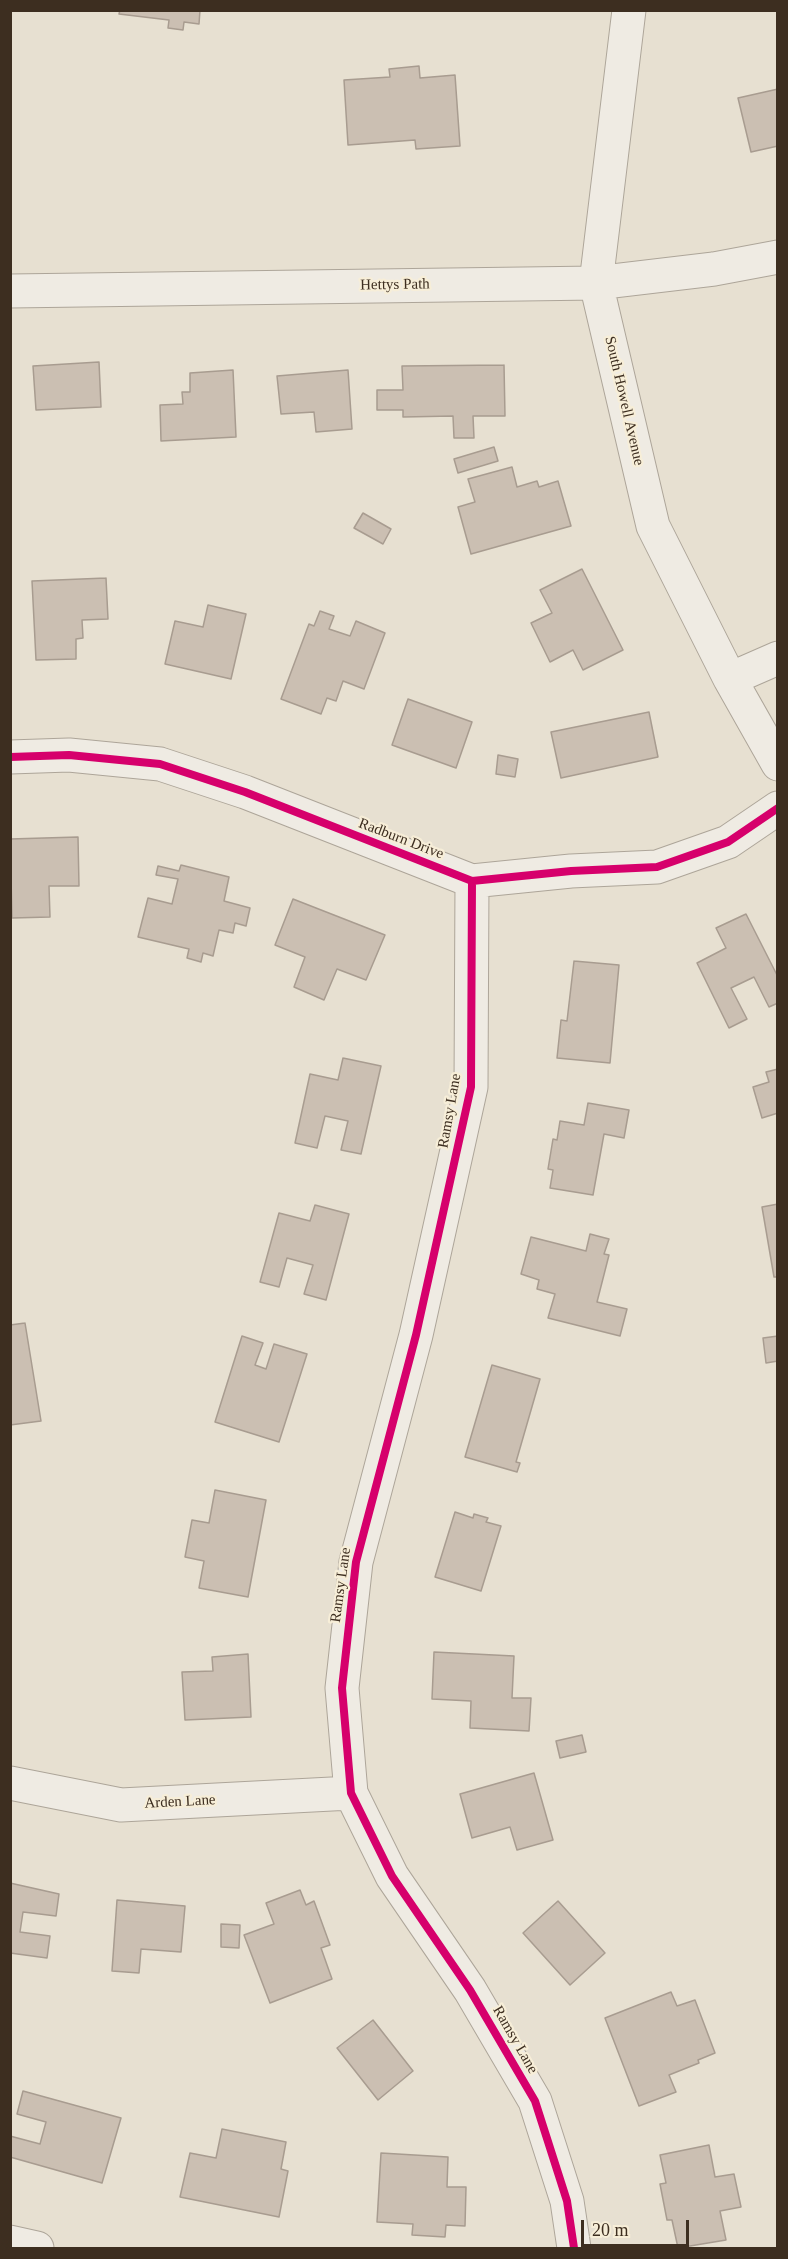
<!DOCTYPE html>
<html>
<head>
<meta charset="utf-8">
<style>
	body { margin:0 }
	#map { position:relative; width:788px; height:2259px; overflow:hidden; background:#e7e0d1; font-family:"Times New Roman",serif }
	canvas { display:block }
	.frame { position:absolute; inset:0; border:12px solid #3d2e20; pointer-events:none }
	.scale { position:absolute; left:581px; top:2220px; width:108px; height:27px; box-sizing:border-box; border:3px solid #3d2e20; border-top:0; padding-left:8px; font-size:18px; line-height:21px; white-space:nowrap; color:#3d2e20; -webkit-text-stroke:4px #f7eed8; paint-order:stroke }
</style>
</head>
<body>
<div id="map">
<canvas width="788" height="2259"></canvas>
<div class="frame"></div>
<div class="scale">20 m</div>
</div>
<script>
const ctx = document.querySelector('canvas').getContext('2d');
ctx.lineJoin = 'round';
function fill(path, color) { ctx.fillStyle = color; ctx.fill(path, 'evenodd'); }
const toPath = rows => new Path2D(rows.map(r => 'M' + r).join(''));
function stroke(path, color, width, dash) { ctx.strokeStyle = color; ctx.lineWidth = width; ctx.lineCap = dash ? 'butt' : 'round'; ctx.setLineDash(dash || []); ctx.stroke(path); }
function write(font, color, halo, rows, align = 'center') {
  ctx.font = font + ' "Times New Roman",serif'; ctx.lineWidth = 4.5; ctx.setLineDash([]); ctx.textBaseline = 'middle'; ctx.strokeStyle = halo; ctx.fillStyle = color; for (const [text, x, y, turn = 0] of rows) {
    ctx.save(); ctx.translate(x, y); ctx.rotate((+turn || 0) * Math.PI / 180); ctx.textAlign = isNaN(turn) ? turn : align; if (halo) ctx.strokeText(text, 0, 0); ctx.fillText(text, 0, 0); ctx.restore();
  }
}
const building = toPath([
	[120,10,200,10,199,24,184,22,183,30,168,28,169,20,119,14,120,10],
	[419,66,420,78,455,75,460,146,416,149,415,140,348,145,344,80,390,77,389,69,419,66],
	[778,89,778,146,751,152,738,98,778,89],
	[99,362,101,407,36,410,33,366,99,362],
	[504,365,505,416,473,416,474,438,454,438,453,416,403,417,403,410,377,410,377,390,403,390,402,366,504,365],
	[233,370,236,437,161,441,160,405,183,404,182,392,190,392,190,373,233,370],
	[348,370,352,429,316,432,314,412,281,414,277,376,348,370],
	[494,447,498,461,458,473,454,459,494,447],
	[512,467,517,487,537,481,539,487,558,481,571,526,471,554,458,507,475,502,468,479,512,467],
	[363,513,391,529,383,544,354,528,363,513],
	[582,569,623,650,583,670,573,650,550,662,531,623,552,613,540,590,582,569],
	[106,578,108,619,82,620,83,638,76,639,76,659,36,660,32,581,106,578],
	[208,605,246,614,231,679,165,664,175,621,203,627,208,605],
	[320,611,334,616,329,629,350,636,356,621,385,633,364,689,343,681,336,701,327,698,321,714,281,699,309,624,314,626,320,611],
	[408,699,472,722,456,768,392,745,408,699],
	[649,712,658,757,561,778,551,732,649,712],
	[498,755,518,759,515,777,496,774,498,755],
	[78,837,79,886,49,886,50,917,12,918,10,839,78,837],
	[181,865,229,877,224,901,250,908,246,926,235,923,233,933,219,930,213,956,203,953,201,962,187,958,189,949,138,937,148,898,172,904,178,879,156,875,158,866,179,871,181,865],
	[293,899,385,935,366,980,337,969,324,1000,294,987,305,957,275,945,293,899],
	[746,914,778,977,778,1003,769,1007,754,977,731,988,747,1019,729,1028,697,963,726,948,716,928,746,914],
	[574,961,619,965,610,1063,557,1058,561,1020,567,1021,574,961],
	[343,1058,381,1066,361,1154,341,1150,348,1121,325,1116,317,1148,295,1143,310,1074,338,1080,343,1058],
	[778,1069,778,1113,762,1118,753,1087,769,1082,766,1072,778,1069],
	[588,1103,629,1110,624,1138,604,1134,593,1195,550,1188,553,1170,548,1169,553,1139,557,1140,560,1121,584,1125,588,1103],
	[778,1204,778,1277,774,1277,762,1207,778,1204],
	[315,1205,349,1214,326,1300,304,1294,313,1265,287,1258,279,1287,260,1282,279,1213,310,1221,315,1205],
	[590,1234,609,1239,604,1254,609,1255,597,1302,627,1309,620,1336,548,1318,555,1294,537,1289,539,1280,521,1274,531,1237,586,1251,590,1234],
	[25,1323,41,1421,10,1425,10,1325,25,1323],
	[242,1336,263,1343,255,1365,266,1369,274,1344,307,1354,279,1442,215,1422,242,1336],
	[778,1336,778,1361,766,1363,763,1338,778,1336],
	[492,1365,540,1379,516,1462,520,1463,517,1472,465,1457,492,1365],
	[215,1490,266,1500,248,1597,199,1588,204,1561,185,1557,192,1520,209,1523,215,1490],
	[455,1512,473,1518,474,1514,488,1518,486,1522,501,1526,481,1591,435,1577,455,1512],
	[434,1652,514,1656,512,1698,531,1698,529,1731,470,1728,471,1701,432,1699,434,1652],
	[248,1654,251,1717,185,1720,182,1672,213,1671,212,1657,248,1654],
	[582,1735,586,1752,560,1758,556,1741,582,1735],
	[534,1773,553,1840,517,1850,510,1827,472,1838,460,1794,534,1773],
	[10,1883,59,1894,56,1916,23,1912,20,1932,50,1936,47,1958,10,1953,10,1883],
	[300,1890,306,1905,314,1901,330,1945,321,1948,332,1979,270,2003,244,1935,274,1924,266,1903,300,1890],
	[117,1900,185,1906,181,1952,141,1949,139,1973,112,1971,117,1900],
	[558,1901,605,1953,570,1985,523,1933,558,1901],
	[221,1924,240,1925,239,1948,221,1947,221,1924],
	[671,1992,677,2006,695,2000,715,2053,698,2060,699,2063,669,2075,676,2092,639,2106,605,2018,671,1992],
	[373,2020,413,2071,378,2100,337,2048,373,2020],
	[23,2091,121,2118,102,2183,10,2157,10,2136,40,2144,46,2122,17,2114,23,2091],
	[222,2129,286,2142,281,2169,288,2171,279,2217,180,2197,190,2153,216,2158,222,2129],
	[709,2145,715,2177,734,2174,741,2207,720,2211,726,2240,678,2248,672,2220,667,2220,660,2184,666,2183,660,2155,709,2145],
	[381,2153,448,2157,447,2187,466,2187,465,2226,446,2225,445,2237,412,2235,413,2224,377,2222,381,2153]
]);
fill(building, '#cbbfb2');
stroke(building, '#a89c90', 1.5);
const minor = toPath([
	[629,10,596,283,653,526,730,679,778,764],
	[10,291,596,283,714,269,778,257],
	[730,679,778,658],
	[10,757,69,755,160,764,245,792,472,881,571,871,657,867,728,842,778,808],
	[472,881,471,1087,416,1335,356,1562,342,1688,351,1793,392,1876,470,1990,535,2101,567,2201,574,2248],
	[10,1783,121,1805,351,1793],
	[10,2242,37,2248]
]);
stroke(minor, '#ada599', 35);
stroke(minor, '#efebe3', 33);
stroke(toPath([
	[10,757,69,755,160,764,245,792,472,881,571,871,657,867,728,842,778,808],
	[472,881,471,1087,416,1335,356,1562,342,1688,351,1793,392,1876,470,1990,535,2101,567,2201,574,2248]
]), '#d6006c', 8);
write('15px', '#3d2e20', '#f7eed8', [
	["Hettys Path",395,285,-1],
	["South Howell Avenue",624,401,77],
	["Radburn Drive",401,839,21],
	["Ramsy Lane",450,1111,-80],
	["Ramsy Lane",341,1585,-82],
	["Arden Lane",180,1802,-3],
	["Ramsy Lane",515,2040,60]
]);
</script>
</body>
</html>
